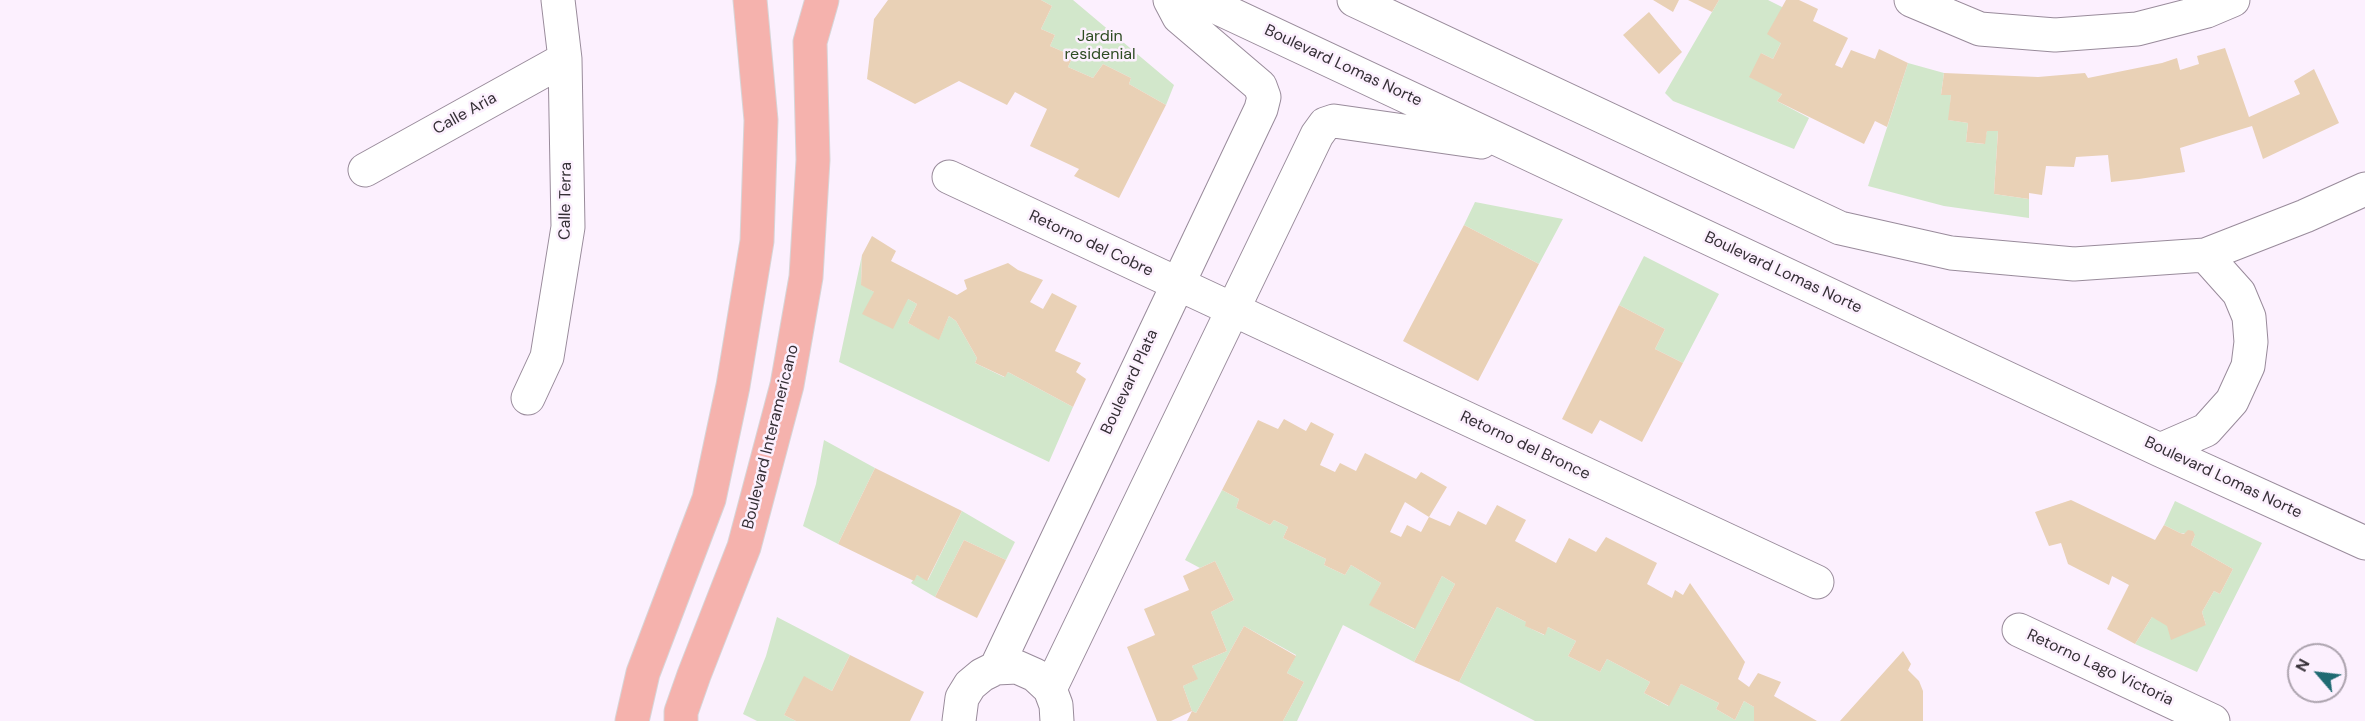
<!DOCTYPE html>
<html>
<head>
<meta charset="utf-8">
<style>
	body { margin:0 }
	#map { position:relative; width:2365px; height:721px; overflow:hidden; background:#fcf0fe; font-family:"DM Sans",sans-serif }
	canvas { display:block }
	.north { position:absolute; left:2287px; top:643px; width:60px; height:60px; box-sizing:border-box; background:#fcf0fe; border:2px solid #aca3ae; border-radius:50%; rotate:298deg; font-size:16px; font-weight:700; line-height:24px; text-align:center; color:#352f36 }
	.north::after { content:''; display:block; margin:auto; width:21px; height:27px; background:#1f6a72; clip-path:polygon(50% 0,100% 100%,50% 72%,0 100%) }
</style>
</head>
<body>
<div id="map">
<canvas width="2365" height="721"></canvas>
<div class="north">N</div>
</div>
<script>
const ctx = document.querySelector('canvas').getContext('2d');
ctx.lineJoin = 'round';
function fill(path, color) { ctx.fillStyle = color; ctx.fill(path, 'evenodd'); }
const toPath = rows => new Path2D(rows.map(r => 'M' + r).join(''));
function stroke(path, color, width, dash) { ctx.strokeStyle = color; ctx.lineWidth = width; ctx.lineCap = dash ? 'butt' : 'round'; ctx.setLineDash(dash || []); ctx.stroke(path); }
function write(font, color, halo, rows, align = 'center') {
  ctx.font = font + ' "DM Sans",sans-serif'; ctx.lineWidth = 5; ctx.setLineDash([]); ctx.textBaseline = 'middle'; ctx.strokeStyle = halo; ctx.fillStyle = color; for (const [text, x, y, turn = 0] of rows) {
    ctx.save(); ctx.translate(x, y); ctx.rotate((+turn || 0) * Math.PI / 180); ctx.textAlign = isNaN(turn) ? turn : align; if (halo) ctx.strokeText(text, 0, 0); ctx.fillText(text, 0, 0); ctx.restore();
  }
}
fill(toPath([
	[1041,0,1073,0,1174,85,1166,105,1129,84,1131,78,1103,64,1093,78,1068,67,1073,56,1050,46,1055,35,1041,29,1052,6],
	[1719,0,1768,0,1782,7,1781,43,1773,59,1761,53,1782,94,1777,101,1809,118,1794,149,1673,101,1665,93],
	[1908,63,1944,73,1941,95,1951,95,1949,120,1968,123,1966,142,1984,144,1987,131,1998,131,1994,194,2029,199,2029,218,1944,206,1868,186],
	[1475,202,1563,219,1539,264,1464,225],
	[862,255,861,284,874,292,908,299,917,304,908,323,939,339,949,316,956,321,977,358,975,363,1004,377,1008,372,1073,407,1049,462,839,362],
	[1644,256,1719,294,1683,363,1655,349,1665,329,1619,305],
	[824,440,875,468,838,544,803,526,816,484],
	[1222,490,1239,499,1236,508,1270,525,1274,520,1288,527,1283,538,1326,559,1324,565,1345,575,1351,565,1381,583,1370,605,1414,629,1442,576,1455,584,1414,662,1343,625,1297,721,1283,721,1304,682,1287,673,1296,655,1244,626,1196,713,1192,711,1183,686,1197,679,1192,666,1227,651,1211,612,1234,600,1215,561,1200,568,1185,560],
	[2175,501,2262,543,2197,672,2135,644,2152,617,2206,625,2202,612,2214,591,2220,594,2233,569,2191,545,2195,535,2180,533,2164,525],
	[962,511,1015,542,1006,560,964,540,935,597,911,583,917,575,928,580],
	[1497,607,1526,622,1526,626,1544,635,1548,627,1576,641,1568,656,1600,672,1607,659,1650,682,1644,693,1668,706,1681,684,1719,703,1716,709,1735,720,1744,701,1754,707,1754,721,1535,721,1459,682],
	[777,617,850,655,832,691,805,677,784,715,796,721,757,721,743,714,766,656]
]), '#d2e7cb');
fill(toPath([
	[888,0,1041,0,1052,6,1041,29,1055,35,1050,46,1073,56,1068,67,1093,78,1103,64,1131,78,1129,84,1166,105,1119,198,1074,176,1079,169,1030,146,1047,109,1015,92,1007,105,959,81,915,104,867,79,874,19],
	[1653,0,1679,0,1673,12],
	[1688,0,1719,0,1712,12],
	[1786,0,1799,0,1818,9,1813,21,1848,38,1835,65,1842,68,1851,50,1875,59,1879,49,1908,63,1887,127,1875,121,1864,144,1777,101,1782,94,1749,77,1761,53,1773,59,1781,43,1767,34],
	[1649,12,1682,52,1659,74,1623,35],
	[2225,48,2249,117,2300,94,2294,81,2314,69,2339,123,2263,159,2252,126,2180,148,2185,172,2139,179,2111,182,2108,155,2076,157,2074,167,2046,166,2042,195,2029,193,2029,199,1994,194,1998,131,1987,131,1985,144,1966,142,1968,123,1948,120,1951,95,1941,95,1944,73,2038,77,2085,73,2088,78,2162,63,2177,58,2180,70,2199,64,2197,56],
	[1464,225,1539,264,1478,381,1403,341],
	[872,236,896,251,891,261,957,295,967,289,964,280,1008,263,1018,270,1043,280,1030,302,1043,309,1052,293,1077,306,1055,351,1081,363,1076,372,1086,379,1073,407,1008,372,1005,377,975,363,977,358,956,321,949,316,939,340,908,323,917,304,908,299,893,329,862,314,874,292,861,285,862,255],
	[1619,305,1665,329,1655,349,1683,363,1642,442,1600,420,1592,434,1562,419],
	[1284,419,1306,431,1311,422,1334,434,1320,465,1335,472,1340,463,1356,471,1365,453,1416,479,1421,472,1447,487,1429,517,1405,502,1390,532,1401,537,1407,525,1421,532,1429,517,1450,526,1458,511,1486,525,1497,505,1526,520,1515,541,1556,563,1569,538,1596,552,1606,537,1657,563,1647,584,1672,598,1675,590,1683,595,1690,583,1745,662,1738,679,1749,687,1758,673,1781,682,1774,696,1817,721,1754,721,1754,707,1744,701,1735,720,1716,709,1719,703,1681,684,1669,706,1644,693,1650,682,1607,659,1600,672,1568,656,1576,641,1548,627,1545,635,1525,626,1526,622,1497,607,1459,682,1414,662,1455,584,1442,576,1415,629,1369,605,1381,583,1351,565,1345,575,1324,565,1326,559,1283,538,1288,527,1274,520,1270,525,1236,508,1239,499,1222,490,1258,420,1278,429],
	[875,468,962,511,927,581,917,575,914,581,838,544],
	[2071,500,2155,540,2164,525,2180,533,2184,534,2188,530,2193,531,2195,535,2191,545,2233,569,2220,594,2214,591,2202,612,2206,625,2171,640,2167,626,2152,617,2135,644,2107,629,2129,585,2112,576,2109,585,2068,564,2061,543,2049,546,2035,512],
	[964,540,1006,560,977,618,935,597],
	[1215,561,1234,600,1211,612,1227,651,1192,666,1198,679,1183,686,1192,711,1196,713,1244,626,1296,656,1287,673,1304,682,1283,721,1187,721,1192,711,1171,721,1157,721,1127,647,1155,635,1144,609,1189,590,1183,576],
	[1903,651,1911,664,1908,670,1919,681,1923,691,1923,721,1840,721],
	[850,655,924,692,910,721,796,721,784,715,804,676,832,691]
]), '#e9d1b6');
const minor = toPath([
	[1201,0,2160,450,2365,543],
	[1354,0,1840,228,1951,253,2074,264,2205,255,2305,216,2365,189],
	[1911,0,1980,29,2055,35,2137,29,2207,11,2233,0],
	[365,170,565,59],
	[949,177,1817,582],
	[528,398,547,357,568,227,565,59,558,0],
	[2160,450,2206,430,2232,401,2248,366,2251,342,2249,317,2239,293,2205,255],
	[2019,630,2213,721],
	[996,668,1261,109,1264,97,1260,86,1179,17,1170,0],
	[1050,689,1317,135,1325,124,1334,121,1481,142],
	[959,721,962,698,970,685,982,675,996,668,1017,667,1035,675,1050,689,1056,705,1057,721]
]);
const major = toPath([
	[632,721,643,673,709,499,733,386,757,241,761,120,750,0],
	[681,721,681,712,694,675,744,547,787,385,806,277,813,160,810,42,822,0]
]);
stroke(minor, '#998b9b', 35);
stroke(major, '#d7d5d7', 35);
stroke(minor, '#fff', 33);
stroke(major, '#f5b2ad', 33);
write('16px', '#2d4b22', '#fcf0fe', [
	["Jardin",1100,37],
	["residenial",1100,55]
]);
write('16px', '#352f36', '#fcf0fe', [
	["Boulevard Lomas Norte",1343,66,25],
	["Calle Aria",465,114,-29],
	["Calle Terra",566,201,-89],
	["Retorno del Cobre",1091,244,25],
	["Boulevard Lomas Norte",1783,273,25],
	["Boulevard Plata",1130,382,-65],
	["Boulevard Interamericano",771,437,-76],
	["Retorno del Bronce",1525,446,25],
	["Boulevard Lomas Norte",2223,478,25],
	["Retorno Lago Victoria",2100,668,25]
]);
</script>
</body>
</html>
